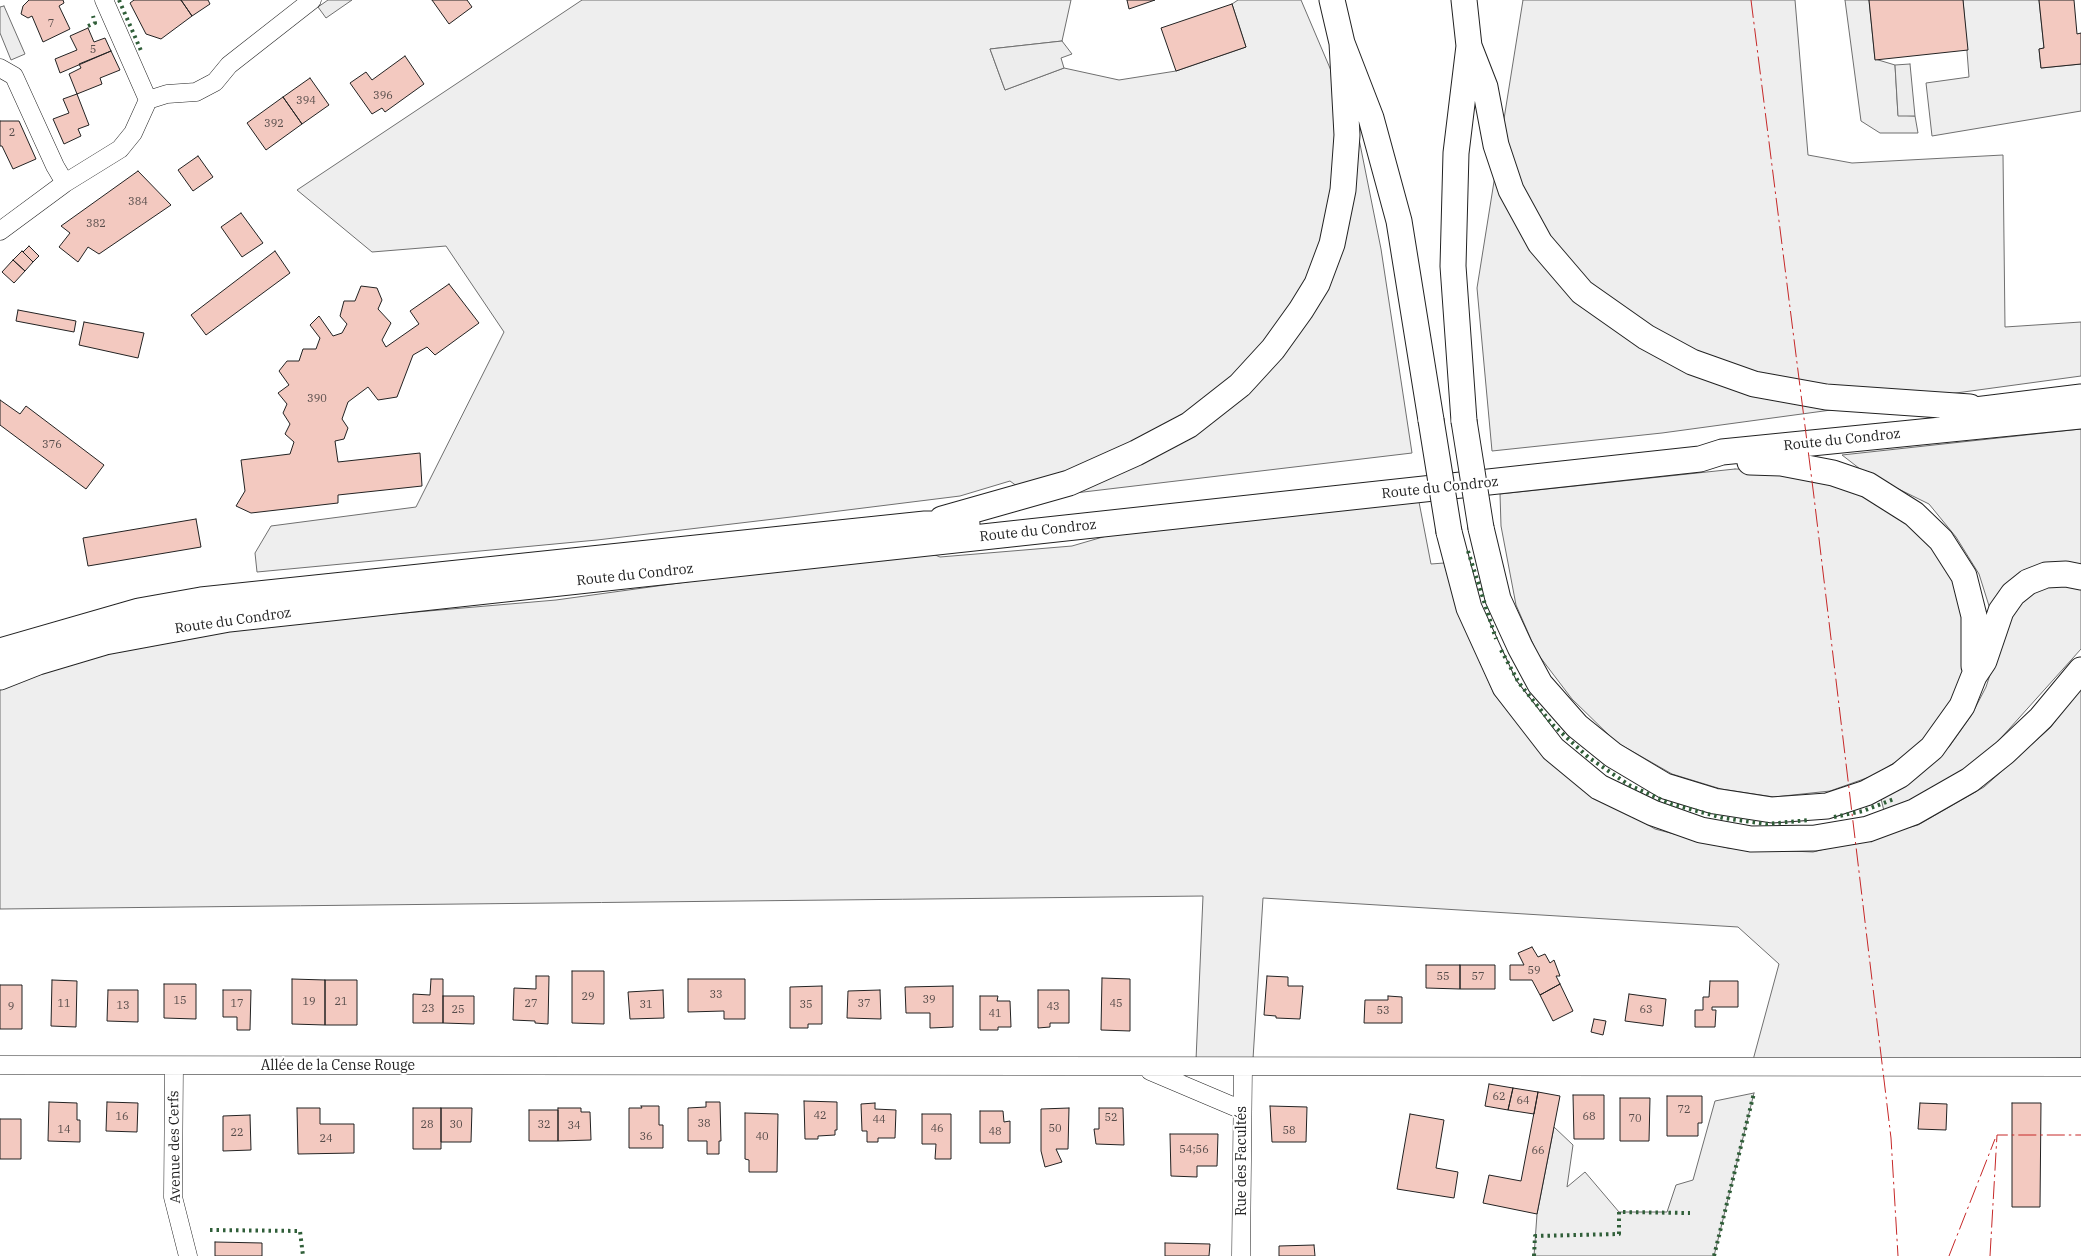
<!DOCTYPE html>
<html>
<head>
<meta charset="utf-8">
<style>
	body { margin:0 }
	canvas { display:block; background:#fff }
</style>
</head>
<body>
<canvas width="2081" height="1256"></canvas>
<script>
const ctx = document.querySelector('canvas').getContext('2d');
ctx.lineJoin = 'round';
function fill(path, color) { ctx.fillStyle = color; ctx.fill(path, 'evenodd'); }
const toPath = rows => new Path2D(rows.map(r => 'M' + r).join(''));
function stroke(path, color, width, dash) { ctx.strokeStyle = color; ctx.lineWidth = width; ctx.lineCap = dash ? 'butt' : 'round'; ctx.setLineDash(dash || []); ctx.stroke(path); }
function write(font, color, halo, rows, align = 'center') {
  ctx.font = font + ' "IBM Plex Serif",serif'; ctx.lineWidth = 4; ctx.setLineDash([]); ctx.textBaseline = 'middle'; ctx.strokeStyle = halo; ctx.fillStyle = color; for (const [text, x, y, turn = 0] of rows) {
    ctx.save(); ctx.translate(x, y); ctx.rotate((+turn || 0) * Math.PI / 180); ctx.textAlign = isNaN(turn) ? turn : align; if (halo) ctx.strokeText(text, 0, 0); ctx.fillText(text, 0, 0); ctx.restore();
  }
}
const green = toPath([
	[582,0,1071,0,1062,41,990,49,1005,90,1064,68,1119,80,1176,71,1246,47,1232,4,1238,0,1301,0,1358,134,1381,249,1412,453,1033,498,1010,481,960,496,791,517,597,540,257,572,255,553,271,526,416,507,504,332,446,246,372,252,297,190,582,0],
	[1523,0,1795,0,1808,155,1852,163,2003,155,2005,327,2081,322,2081,376,1662,433,1492,451,1477,288,1523,0],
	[1845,0,1869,0,1875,59,1895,65,1898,115,1915,116,1918,133,1880,133,1861,121,1845,0],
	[1963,0,2039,0,2044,48,2039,49,2041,68,2081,64,2081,111,1932,136,1926,83,1969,77,1963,0],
	[2081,429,2081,568,1990,609,1979,574,1956,537,1929,504,1864,472,1842,455,2081,429],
	[1735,469,1784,470,1847,484,1918,525,1962,588,1969,657,1951,705,1916,749,1875,775,1830,791,1774,797,1721,789,1672,774,1616,742,1572,699,1537,653,1516,605,1501,526,1500,494,1735,469],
	[1419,502,1431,564,1444,563,1458,611,1494,694,1535,745,1579,785,1655,829,1728,848,1813,852,1918,825,1984,787,2050,728,2081,687,2081,1058,1753,1060,1779,964,1738,927,1263,898,1253,1059,1196,1060,1203,896,0,909,0,682,166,638,277,624,556,600,737,575,928,552,940,557,1072,546,1120,532,1419,502],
	[2043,584,2081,586,2081,649,1983,758,1885,815,1881,799,1921,774,1949,747,1971,716,1986,687,2010,613,2043,584],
	[1754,1093,1714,1256,1534,1256,1537,1214,1554,1127,1573,1145,1567,1187,1585,1172,1619,1212,1667,1212,1676,1185,1693,1180,1715,1101,1754,1093]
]);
fill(green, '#eee');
stroke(green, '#6f6f6f', 1);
const parking = toPath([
	[328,0,352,0,326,18,318,7,328,0],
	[4,6,25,54,11,60,0,33,0,7,4,6],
	[1062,41,1072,54,1061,58,1064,68,1005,90,990,49,1062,41],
	[1910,64,1915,116,1898,116,1895,65,1910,64]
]);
fill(parking, '#ededed');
stroke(parking, '#6f6f6f', 1);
const building = toPath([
	[29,0,63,0,64,3,59,6,70,29,43,42,32,16,28,18,21,14,23,6,29,0],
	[134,0,181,0,192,16,161,39,146,34,130,3,134,0],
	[181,0,208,0,210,4,192,16,181,0],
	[432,0,467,0,472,7,449,24,432,0],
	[1127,0,1155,0,1129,9,1127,0],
	[1869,0,1963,0,1968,50,1875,60,1869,0],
	[2039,0,2074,0,2077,34,2081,33,2081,64,2041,68,2039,49,2044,48,2039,0],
	[1232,4,1246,47,1176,71,1161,28,1232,4],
	[88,28,94,42,105,38,111,51,60,73,55,59,77,50,70,36,88,28],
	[111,51,120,70,100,78,102,84,77,94,69,74,81,68,79,64,111,51],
	[405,56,424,84,385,112,382,108,372,114,350,83,366,72,372,80,405,56],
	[310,78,329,105,302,124,283,97,310,78],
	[77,94,89,125,78,129,81,136,64,144,53,119,69,113,63,99,77,94],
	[283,97,302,124,266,150,247,123,283,97],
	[0,121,19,121,36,159,13,169,2,146,0,146,0,121],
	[198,156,213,177,193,191,178,170,198,156],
	[138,171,171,205,99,254,88,247,78,262,59,247,70,233,61,226,138,171],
	[241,213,263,243,242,257,221,227,241,213],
	[29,246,39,256,33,262,23,252,29,246],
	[22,251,33,262,25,271,13,260,22,251],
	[275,251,290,273,206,335,191,315,275,251],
	[13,260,25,271,14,283,2,272,13,260],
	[449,284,479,323,435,355,427,347,413,355,397,397,378,400,368,387,348,402,342,419,348,428,344,439,335,441,338,462,420,453,422,486,338,495,338,503,251,513,236,506,245,491,241,460,290,454,294,442,285,434,290,424,283,413,287,404,278,393,289,385,279,371,287,361,299,361,303,349,316,349,320,338,310,325,319,316,333,336,342,333,347,324,340,316,344,301,355,301,361,286,377,288,382,300,378,309,391,323,382,340,386,347,419,324,410,311,449,284],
	[18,310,76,321,74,332,16,321,18,310],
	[84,322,144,333,138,358,79,345,84,322],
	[0,400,20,414,26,406,104,465,86,489,0,425,0,400],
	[196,519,201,547,88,566,83,538,196,519],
	[1532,947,1538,957,1545,954,1550,963,1554,960,1560,976,1556,976,1560,984,1540,995,1532,980,1510,980,1510,965,1524,965,1518,953,1532,947],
	[1426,965,1460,965,1460,989,1426,988,1426,965],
	[1460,965,1495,965,1495,989,1460,989,1460,965],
	[572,971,604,971,604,1024,572,1023,572,971],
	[536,976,549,976,548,1024,535,1023,535,1021,513,1020,514,988,536,989,536,976],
	[1267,976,1288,977,1288,986,1303,986,1300,1019,1276,1018,1276,1016,1264,1015,1267,976],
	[1102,978,1130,979,1130,1031,1101,1030,1102,978],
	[292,979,325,980,325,1025,292,1024,292,979],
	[431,979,443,979,443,1023,413,1023,413,994,430,995,431,979],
	[688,979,745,979,745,1019,724,1019,724,1011,688,1012,688,979],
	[52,980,77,981,76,1027,51,1026,52,980],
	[325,980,357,980,357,1025,325,1025,325,980],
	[1710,981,1738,981,1738,1007,1712,1007,1712,1010,1716,1010,1715,1027,1695,1027,1695,1010,1703,1010,1703,997,1709,997,1710,981],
	[164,984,196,984,196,1019,164,1018,164,984],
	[1560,984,1573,1011,1553,1021,1540,995,1560,984],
	[0,985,22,985,22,1029,0,1029,0,985],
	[822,986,822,1024,808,1024,808,1028,790,1028,790,987,822,986],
	[953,986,953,1027,930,1028,930,1013,906,1013,905,987,953,986],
	[108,990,138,990,138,1022,107,1021,108,990],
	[223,990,251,990,250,1030,237,1030,237,1017,223,1017,223,990],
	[663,990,664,1018,630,1019,628,992,663,990],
	[880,990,881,1019,847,1018,848,991,880,990],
	[1038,990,1069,990,1069,1023,1050,1023,1050,1027,1038,1028,1038,990],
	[1629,994,1666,999,1663,1026,1625,1021,1629,994],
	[443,996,474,996,474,1024,443,1023,443,996],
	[980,996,998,996,997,1001,1010,1001,1011,1027,998,1027,998,1030,980,1030,980,996],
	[1388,996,1402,997,1402,1023,1364,1023,1365,1000,1388,1000,1388,996],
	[1594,1019,1606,1021,1603,1035,1591,1032,1594,1019],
	[1489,1084,1513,1088,1508,1110,1485,1106,1489,1084],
	[1513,1088,1538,1092,1534,1114,1508,1110,1513,1088],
	[1538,1092,1560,1096,1537,1214,1483,1203,1489,1175,1521,1181,1538,1092],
	[1573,1095,1604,1095,1604,1139,1574,1139,1573,1095],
	[1667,1096,1702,1096,1702,1123,1698,1123,1698,1136,1667,1136,1667,1096],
	[1620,1098,1650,1098,1649,1141,1620,1141,1620,1098],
	[804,1101,837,1102,837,1130,835,1130,835,1135,818,1136,818,1139,805,1139,804,1101],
	[49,1102,77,1103,77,1120,80,1120,80,1142,48,1141,49,1102],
	[107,1102,138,1103,137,1132,106,1131,107,1102],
	[706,1102,720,1102,721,1141,719,1141,719,1154,707,1154,707,1141,688,1141,688,1108,706,1107,706,1102],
	[875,1103,875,1109,896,1110,895,1138,878,1138,878,1142,867,1142,867,1131,862,1131,861,1104,875,1103],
	[1920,1103,1947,1104,1946,1130,1918,1129,1920,1103],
	[2012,1103,2041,1103,2040,1207,2012,1207,2012,1103],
	[641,1106,659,1106,659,1125,663,1125,663,1148,629,1148,629,1108,642,1108,641,1106],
	[1270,1106,1307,1107,1306,1142,1272,1142,1270,1106],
	[297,1108,320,1108,320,1124,354,1124,354,1153,298,1154,297,1108],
	[413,1108,441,1108,441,1149,413,1149,413,1108],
	[441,1108,472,1108,471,1142,441,1142,441,1108],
	[558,1108,581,1108,581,1112,590,1112,591,1140,558,1141,558,1108],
	[1069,1108,1068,1149,1056,1149,1062,1162,1045,1167,1041,1151,1041,1109,1069,1108],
	[1099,1108,1123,1108,1124,1145,1096,1144,1094,1129,1099,1129,1099,1108],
	[529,1110,558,1110,558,1141,529,1141,529,1110],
	[980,1111,1003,1111,1004,1122,1010,1121,1010,1143,980,1143,980,1111],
	[745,1113,778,1114,777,1172,749,1172,749,1160,745,1159,745,1113],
	[922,1114,951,1114,951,1159,935,1159,936,1144,922,1144,922,1114],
	[1410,1114,1444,1120,1436,1168,1458,1172,1454,1198,1397,1189,1410,1114],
	[250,1115,251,1150,223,1151,223,1116,250,1115],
	[0,1119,21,1119,21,1159,0,1159,0,1119],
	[1170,1134,1218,1134,1217,1166,1197,1166,1197,1177,1171,1176,1170,1134],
	[215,1242,262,1243,262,1256,215,1256,215,1242],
	[1165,1243,1210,1244,1209,1256,1165,1256,1165,1243],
	[1314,1245,1315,1256,1279,1256,1279,1246,1314,1245]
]);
fill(building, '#f3c9c0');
stroke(building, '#222', 1);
const street = toPath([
	[104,0,148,100],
	[0,68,14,76,55,166,65,183],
	[0,231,65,183,120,149,133,133,148,100,167,94,196,92,215,82,229,65,312,0],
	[0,1065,2081,1067],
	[174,1066,173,1197,188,1256],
	[1150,1071,1242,1110],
	[1241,1256,1243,1067]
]);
const secondary = toPath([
	[1332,0,1342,43,1371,118,1399,221,1431,420],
	[1469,46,1485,87,1496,145,1511,190,1540,243,1582,292,1646,337,1692,362,1754,384,1826,397,1970,407],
	[1951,413,2081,397],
	[1464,421,1453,266,1456,153,1469,46,1464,0],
	[1750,462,1781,463,1833,473,1868,485,1914,514,1941,540,1964,576,1974,616,1974,666],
	[942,519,1069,483,1136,453,1189,425,1240,385,1273,349,1301,310,1317,284,1332,244,1343,190,1347,135,1342,43],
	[1481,528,1498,599,1520,647,1540,684,1577,726,1613,755,1665,786,1714,801,1772,810,1827,806,1866,793,1900,775,1932,748,1962,706,1974,676,1984,661,2001,611,2013,594,2028,582,2046,575,2066,574,2081,577],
	[1449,532,1469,608,1505,687,1553,749,1599,787,1653,813,1701,830,1751,839,1815,838,1868,829,1914,812,1970,780,2005,752,2041,718,2081,670],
	[0,651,139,611,201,600,925,524,967,524],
	[0,677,38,662,105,642,229,619,1700,459,1722,452,2081,416]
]);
stroke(street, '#222', 19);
stroke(secondary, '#222', 27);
stroke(street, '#fff', 18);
stroke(secondary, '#fff', 25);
const secondaryBridge = toPath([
	[1431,420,1449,532],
	[1464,421,1481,528]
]);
stroke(secondaryBridge, '#222', 27, []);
stroke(secondaryBridge, '#fff', 25);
stroke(toPath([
	[119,0,142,53],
	[88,26,95,23,93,16],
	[1468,551,1496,639],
	[1501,650,1519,683,1553,725,1588,757,1629,785,1671,804,1723,818,1766,824,1810,820],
	[1834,817,1863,811,1894,799],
	[210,1230,300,1231,303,1256],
	[1534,1256,1535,1236,1619,1234,1619,1212,1690,1213],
	[1714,1256,1754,1093]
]), '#2f5e38', 4, [2.5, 4]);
stroke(toPath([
	[1751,0,1814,497,1891,1138,1898,1256],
	[1949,1256,1995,1139],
	[1990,1256,1997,1135,2081,1135]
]), '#c62828', 1, [18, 4, 2.5, 4]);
write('11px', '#564c4a', null, [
	["7",51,24],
	["5",93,50],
	["396",383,96],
	["394",306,101],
	["392",274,124],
	["2",12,133],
	["384",138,202],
	["382",96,224],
	["390",317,399],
	["376",52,445],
	["59",1534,971],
	["55",1443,977],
	["57",1478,977],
	["33",716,995],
	["29",588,997],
	["39",929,1000],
	["15",180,1001],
	["19",309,1002],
	["21",341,1002],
	["11",64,1004],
	["17",237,1004],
	["27",531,1004],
	["37",864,1004],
	["45",1116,1004],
	["31",646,1005],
	["35",806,1005],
	["13",123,1006],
	["9",11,1007],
	["43",1053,1007],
	["23",428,1009],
	["25",458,1010],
	["63",1646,1010],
	["53",1383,1011],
	["41",995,1014],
	["62",1499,1097],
	["64",1523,1101],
	["72",1684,1110],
	["42",820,1116],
	["16",122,1117],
	["68",1589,1117],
	["52",1111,1118],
	["70",1635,1119],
	["44",879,1120],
	["38",704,1124],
	["28",427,1125],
	["30",456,1125],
	["32",544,1125],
	["34",574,1126],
	["46",937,1129],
	["50",1055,1129],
	["14",64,1130],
	["58",1289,1131],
	["48",995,1132],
	["22",237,1133],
	["36",646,1137],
	["40",762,1137],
	["24",326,1139],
	["54;56",1194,1150],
	["66",1538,1151]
]);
write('14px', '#222', '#fff', [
	["Route du Condroz",1842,440,-6],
	["Route du Condroz",1440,488,-6],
	["Route du Condroz",1038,531,-6],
	["Route du Condroz",635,575,-6],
	["Route du Condroz",233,621,-8],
	["Allée de la Cense Rouge",338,1066],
	["Avenue des Cerfs",175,1147,-91],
	["Rue des Facultés",1242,1161,-90]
]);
</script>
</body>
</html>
